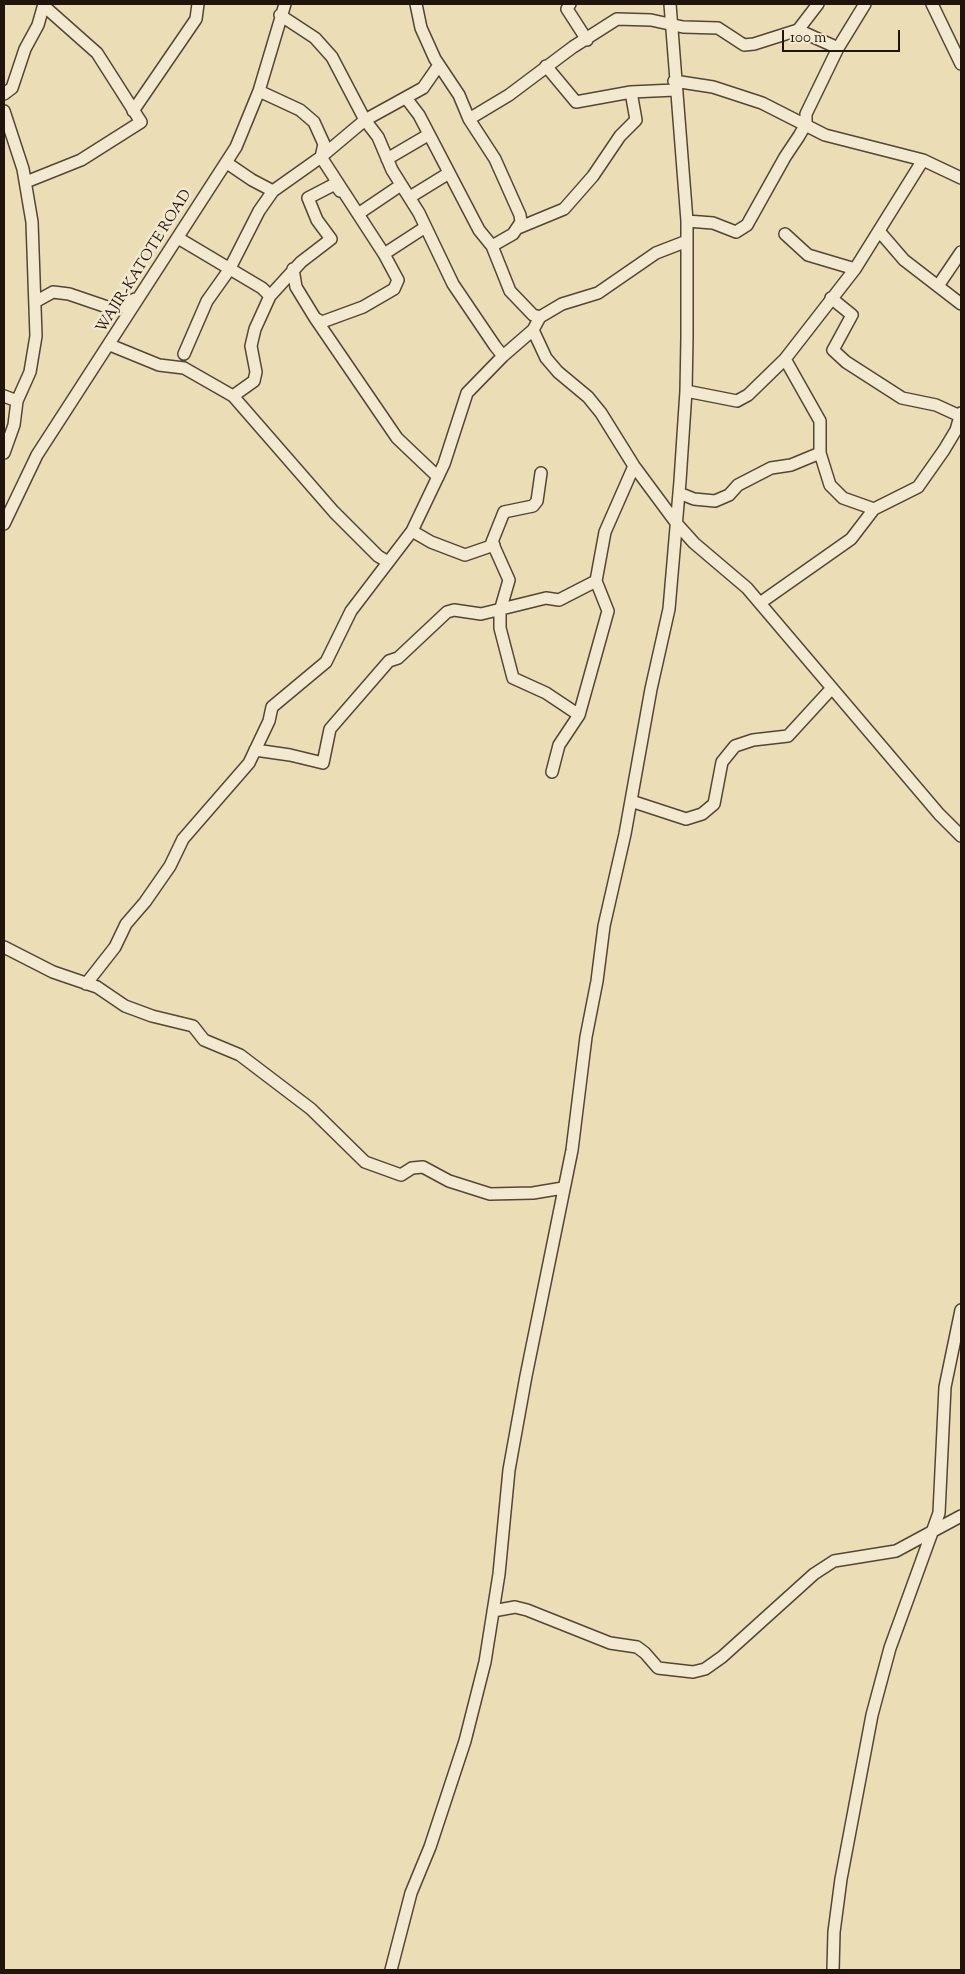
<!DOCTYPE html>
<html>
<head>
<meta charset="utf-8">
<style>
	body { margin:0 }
	#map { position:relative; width:965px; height:1974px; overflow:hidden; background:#ebddb6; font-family:"Sorts Mill Goudy",serif }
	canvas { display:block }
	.frame { position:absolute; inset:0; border:5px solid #20140c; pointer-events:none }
	.scale { position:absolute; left:782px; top:30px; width:118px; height:22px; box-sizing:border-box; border:2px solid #20140c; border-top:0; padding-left:6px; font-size:15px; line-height:18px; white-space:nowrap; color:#20140c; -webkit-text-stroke:4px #f2e9d0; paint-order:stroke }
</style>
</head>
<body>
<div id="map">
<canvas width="965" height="1974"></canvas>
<div class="frame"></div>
<div class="scale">100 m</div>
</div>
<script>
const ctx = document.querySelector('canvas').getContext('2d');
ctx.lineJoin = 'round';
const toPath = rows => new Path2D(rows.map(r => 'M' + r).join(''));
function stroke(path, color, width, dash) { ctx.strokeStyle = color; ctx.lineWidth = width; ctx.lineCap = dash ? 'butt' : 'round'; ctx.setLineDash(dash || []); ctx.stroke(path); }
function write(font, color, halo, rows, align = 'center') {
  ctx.font = font + ' "Sorts Mill Goudy",serif'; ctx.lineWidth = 5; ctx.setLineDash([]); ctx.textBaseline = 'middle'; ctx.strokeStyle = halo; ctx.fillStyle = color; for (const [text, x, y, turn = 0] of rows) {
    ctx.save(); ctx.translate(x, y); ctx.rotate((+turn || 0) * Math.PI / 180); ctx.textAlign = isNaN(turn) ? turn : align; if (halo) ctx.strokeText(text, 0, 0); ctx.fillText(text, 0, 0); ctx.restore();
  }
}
const minor = toPath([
	[416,4,421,28,435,59,459,95,469,119,495,159,520,215,521,222,513,234,492,246],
	[570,4,567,9,587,40],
	[932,4,961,64],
	[280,15,315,38,332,57,365,120,378,137,392,170,419,213,453,284,495,346,503,356,533,330],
	[798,30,818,4],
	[546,66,576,102,631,92],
	[674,81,713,87,762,103,825,135,923,160,961,178],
	[259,91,300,110,314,122,324,144,321,157,384,254,398,280,394,289,363,307,322,322,315,318,296,287,293,269],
	[4,94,12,88,25,49,38,25,44,4],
	[406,98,419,115,479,230,492,246,510,291,533,315,540,317,533,330,546,358,558,372,588,397,601,413,634,466,677,524,694,543,747,588,939,814,961,836],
	[4,111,23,169,32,222,36,336,30,372,17,401,14,425,4,453],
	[133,111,196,19,198,4],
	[469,119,509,95,573,47,617,19,651,20,683,27,718,28,744,45,754,44,798,30,838,48],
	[387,159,428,135],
	[227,163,252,180,273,191,321,157,365,120,423,88,439,65],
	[26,182,81,160,141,122,97,53,44,6],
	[410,197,449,173],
	[358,214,401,185],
	[687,221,713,223,736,232,747,225,785,157,799,136,806,124,806,114,838,48,865,4],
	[518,228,564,209,593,176,620,136,636,120,631,92,675,90],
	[879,231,904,260,961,304],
	[785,234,808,255,855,269],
	[178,238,262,288,270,296],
	[384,254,424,228],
	[938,286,961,252],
	[831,298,852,315,833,350,846,362,902,398,936,405,960,416],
	[35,302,53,292,69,294,113,309,124,306,135,299],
	[540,317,562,304,598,293,656,253,687,241],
	[315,318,397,438,438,477],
	[110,345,159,365,184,368,233,396,334,512,378,556,388,562],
	[184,354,207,301,229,270,259,211,273,191],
	[785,359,820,421,820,453,830,485,843,498,874,509],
	[686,391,737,401,748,395,785,359,855,269,923,160],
	[4,396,17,401],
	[233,396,254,381,256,372,251,346,255,329,270,296,301,262,331,239,317,220,308,198,335,184,340,191],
	[541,473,537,501,533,506,504,512,492,542,509,580,500,611,500,628,513,678,546,693,579,715],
	[679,493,694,499,715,501,729,495,738,485,771,468,791,465,820,453],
	[4,524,37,455,236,147,259,91,285,4],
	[412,531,431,542,465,555,494,545],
	[760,603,851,539,874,509,918,487,944,450,956,430,961,413],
	[255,750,290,755,323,763,330,729,389,661,398,658,447,612,454,610,481,614,546,598,559,600,596,581,605,532,634,466],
	[552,772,559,745,579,715,608,611,596,581],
	[631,801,686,819,702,814,714,804,722,762,735,746,753,740,788,736,832,688],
	[4,947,53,972,97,987,125,1006,152,1016,193,1026,204,1040,240,1055,311,1109,365,1162,401,1175,412,1168,423,1167,449,1181,490,1194,533,1193,563,1188],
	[86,984,115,947,126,924,145,902,170,866,183,839,249,763,269,721,272,707,326,662,351,611,412,531,444,464,467,393,503,356],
	[493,1611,515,1607,527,1610,610,1643,637,1647,645,1653,658,1668,693,1672,705,1669,722,1657,814,1574,834,1561,896,1551,961,1516],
	[391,1970,411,1893,430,1847,465,1741,485,1662,499,1574,509,1470,526,1376,572,1150,586,1037,597,981,604,926,625,834,651,689,669,609,680,481,686,391,687,338,687,221,670,4],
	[833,1970,834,1932,841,1879,872,1715,890,1648,939,1513,945,1387,961,1310]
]);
stroke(minor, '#534636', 14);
stroke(minor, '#f2e9d0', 11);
write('15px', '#20140c', '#f2e9d0', [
	["WAJIR-KATOTE ROAD",145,262,-58]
]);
</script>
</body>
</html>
